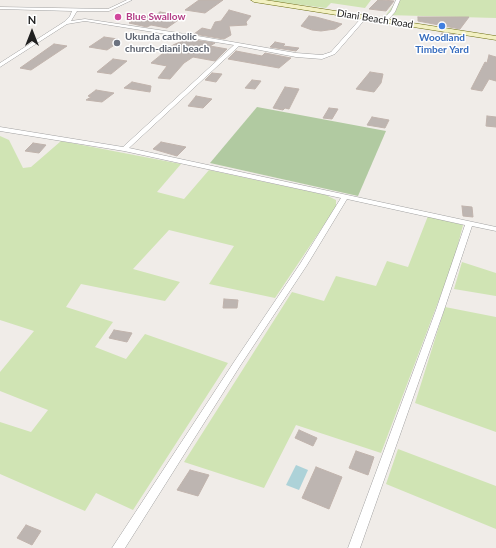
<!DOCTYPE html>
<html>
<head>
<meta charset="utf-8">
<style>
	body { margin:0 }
	#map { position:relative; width:496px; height:548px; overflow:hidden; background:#f0ece8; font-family:Lato,sans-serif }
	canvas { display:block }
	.north { position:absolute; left:12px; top:12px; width:40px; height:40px; -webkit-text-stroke:3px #fff; paint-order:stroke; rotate:0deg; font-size:11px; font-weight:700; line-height:16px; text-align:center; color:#202020 }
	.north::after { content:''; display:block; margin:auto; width:14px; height:18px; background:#202020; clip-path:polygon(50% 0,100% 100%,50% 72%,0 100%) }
</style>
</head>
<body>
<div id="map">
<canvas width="496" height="548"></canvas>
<div class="north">N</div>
</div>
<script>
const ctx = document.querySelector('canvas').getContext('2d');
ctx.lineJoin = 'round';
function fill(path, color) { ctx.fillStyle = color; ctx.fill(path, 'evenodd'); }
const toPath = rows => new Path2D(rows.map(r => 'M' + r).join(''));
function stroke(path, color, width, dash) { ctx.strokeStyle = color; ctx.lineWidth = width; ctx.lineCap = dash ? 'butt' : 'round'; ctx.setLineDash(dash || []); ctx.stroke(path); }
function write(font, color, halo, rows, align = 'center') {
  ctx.font = font + ' Lato,sans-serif'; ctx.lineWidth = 3; ctx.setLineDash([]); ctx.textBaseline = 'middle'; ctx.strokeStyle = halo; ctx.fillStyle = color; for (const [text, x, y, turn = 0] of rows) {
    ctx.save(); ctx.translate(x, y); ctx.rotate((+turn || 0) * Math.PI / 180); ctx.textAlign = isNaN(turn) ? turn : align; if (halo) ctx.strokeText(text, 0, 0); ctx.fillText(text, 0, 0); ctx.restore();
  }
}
fill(toPath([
	[273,0,371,0,365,8,331,3,326,8,271,1],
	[397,0,496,0,496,18,386,15],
	[0,136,9,140,23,168,31,167,61,141,181,164,157,192,184,199,209,170,326,195,336,200,336,207,275,298,209,284,234,246,169,230,133,269,180,282,165,301,81,284,66,307,113,322,95,347,126,359,145,334,228,363,133,510,96,493,85,511,0,474,0,422,31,432,48,410,0,391,0,372,34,331,0,320],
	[428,216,463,225,454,260,381,453,296,425,264,488,184,462,292,292,324,301,336,276,376,286,387,261,408,267],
	[462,262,496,273,496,296,454,289],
	[445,307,496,317,496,432,415,403],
	[398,449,496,486,496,529,386,484]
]), '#d0e4b4');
fill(toPath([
	[257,107,386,131,358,196,210,163]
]), '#b1caa1');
fill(toPath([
	[296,465,308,470,299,490,286,485]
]), '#add2d8');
const building = toPath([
	[199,0,223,0,205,13,185,10,199,0],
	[378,0,383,0,394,1,386,11,369,9,378,0],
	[229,10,251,16,246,22,247,25,229,26,231,35,224,39,194,34,202,28,211,30,215,22,221,21,229,10],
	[160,12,184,16,167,28,151,25,147,27,129,23,145,15,153,17,160,12],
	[309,16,316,17,342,24,335,29,321,31,312,30,301,26,309,16],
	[418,17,469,17,460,29,418,21,418,17],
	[442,33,457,35,453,42,438,40,442,33],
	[104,37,118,39,115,41,119,42,107,50,89,47,104,37],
	[187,39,215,43,210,46,227,49,215,61,193,57,184,63,170,79,158,78,167,66,151,63,173,45,187,39],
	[275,42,285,44,283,46,299,48,296,51,270,47,275,42],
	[54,44,67,46,31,70,20,68,54,44],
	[236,51,262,56,265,53,291,58,279,68,228,59,236,51],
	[489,55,496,57,496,81,489,79,482,91,471,89,485,62,487,63,489,55],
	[113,59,127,61,111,74,97,72,113,59],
	[370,72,383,74,381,83,374,92,356,89,370,72],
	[212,73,222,74,216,82,205,80,212,73],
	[252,80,261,81,255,89,245,88,252,80],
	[132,82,151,86,150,92,124,88,132,82],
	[285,87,299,89,289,109,285,108,283,110,273,108,285,87],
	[96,90,114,93,102,102,86,100,91,97,88,96,96,90],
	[196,96,212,99,203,108,188,106,196,96],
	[329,108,338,109,332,119,323,118,329,108],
	[487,116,496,117,496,127,486,126,487,116],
	[372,117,389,120,385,128,367,125,372,117],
	[161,142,186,147,177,156,153,149,161,142],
	[33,143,46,145,39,153,25,151,33,143],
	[462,206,472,207,473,217,463,216,462,206],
	[224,299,238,300,237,308,223,308,224,299],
	[114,330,132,333,127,342,109,338,114,330],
	[299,430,317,438,313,446,295,438,299,430],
	[356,451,374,457,368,475,349,468,356,451],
	[316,467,342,477,329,509,302,498,316,467],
	[190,470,209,475,198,496,177,490,190,470],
	[26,525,41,531,32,545,17,538,26,525]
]);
fill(building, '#bdb5b1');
stroke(building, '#c0b3ac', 1);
const street = toPath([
	[127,0,132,0,109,11,77,11,71,21,85,19,192,35,296,53,322,55,331,52,363,16,367,17,335,54,322,59,296,57,239,46,129,148,496,227,496,231,472,226,444,310,360,548,348,548,436,310,465,225,347,199,307,265,240,366,125,548,112,548,234,362,300,264,341,198,124,151,0,131,0,127,123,147,234,45,85,21,67,24,0,67,0,63,64,22,70,16,72,11,0,9,0,7,108,9,127,0],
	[396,0,400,0,395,12,387,21,383,21,383,19,391,11,396,0]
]);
const secondary = toPath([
	[251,0,265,0,496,36,496,40,254,2,251,0]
]);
stroke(street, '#a1a1a1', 1);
stroke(secondary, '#6b6d12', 1);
fill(street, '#fff');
fill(secondary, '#f3f1c2');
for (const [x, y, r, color] of [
	[118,17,4,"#d1479c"],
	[442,26,4,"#3f7fe0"],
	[117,43,4,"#6b7280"]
]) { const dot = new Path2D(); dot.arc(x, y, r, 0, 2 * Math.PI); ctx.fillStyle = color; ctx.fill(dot); stroke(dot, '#fff', 1.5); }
write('bold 10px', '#b23c85', '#fff', [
	["Blue Swallow",126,17]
], 'left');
write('10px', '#202020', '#fff', [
	["Diani Beach Road",375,19,9]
]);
write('bold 10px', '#5b616d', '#fff', [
	["Ukunda catholic",125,37],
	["church-diani beach",125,49]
], 'left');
write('bold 10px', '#366cbe', '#fff', [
	["Woodland",442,38],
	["Timber Yard",442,50]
]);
</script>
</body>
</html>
